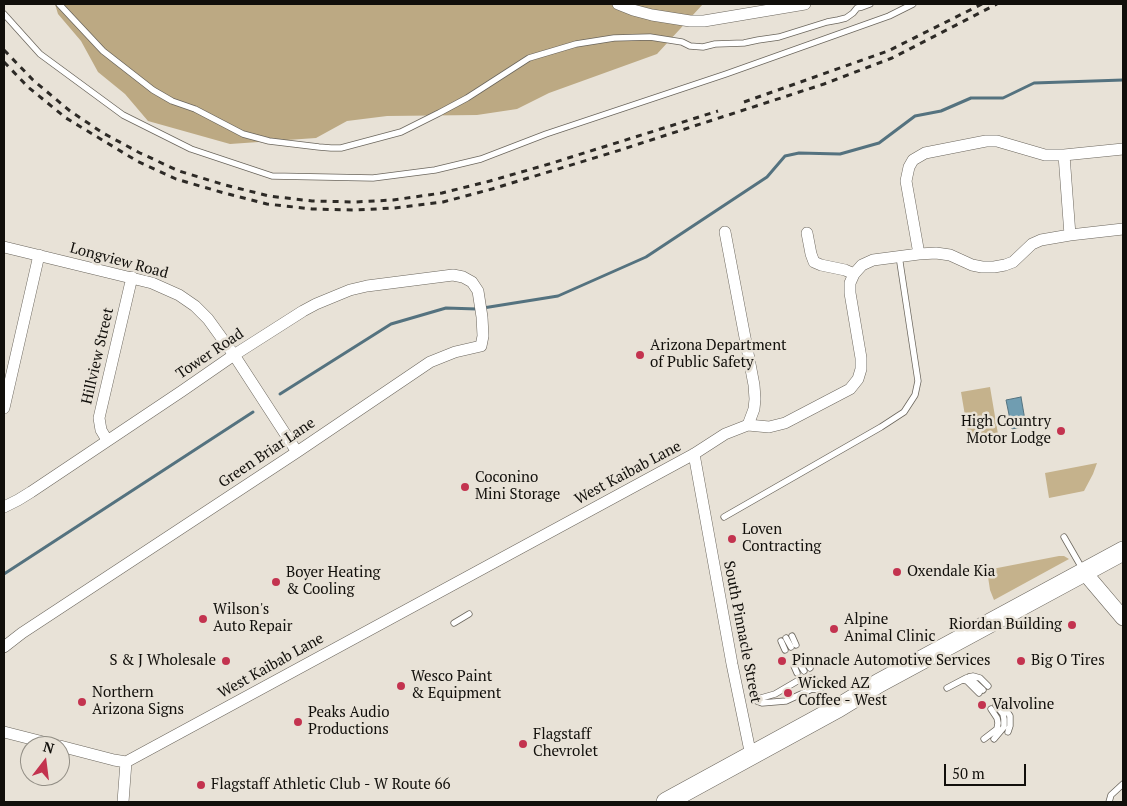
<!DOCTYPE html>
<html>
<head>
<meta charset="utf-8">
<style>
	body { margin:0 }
	#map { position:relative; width:1127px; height:806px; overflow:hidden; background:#e8e2d7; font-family:"PT Serif",serif }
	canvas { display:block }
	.frame { position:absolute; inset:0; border:5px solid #110f0b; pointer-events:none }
	.north { position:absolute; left:20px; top:736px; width:50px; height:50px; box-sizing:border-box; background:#e8e2d7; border:1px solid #928e85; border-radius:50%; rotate:15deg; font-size:14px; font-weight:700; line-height:20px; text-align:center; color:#110f0b }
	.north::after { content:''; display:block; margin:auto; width:18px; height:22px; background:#c3334f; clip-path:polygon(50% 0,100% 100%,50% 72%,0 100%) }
	.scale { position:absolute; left:944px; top:764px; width:82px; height:22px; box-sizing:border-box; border:2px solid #110f0b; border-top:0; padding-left:6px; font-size:15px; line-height:18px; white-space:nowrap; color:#110f0b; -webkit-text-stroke:4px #e8e2d7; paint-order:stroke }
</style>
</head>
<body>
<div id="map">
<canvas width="1127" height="806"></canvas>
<div class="frame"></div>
<div class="north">N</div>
<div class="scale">50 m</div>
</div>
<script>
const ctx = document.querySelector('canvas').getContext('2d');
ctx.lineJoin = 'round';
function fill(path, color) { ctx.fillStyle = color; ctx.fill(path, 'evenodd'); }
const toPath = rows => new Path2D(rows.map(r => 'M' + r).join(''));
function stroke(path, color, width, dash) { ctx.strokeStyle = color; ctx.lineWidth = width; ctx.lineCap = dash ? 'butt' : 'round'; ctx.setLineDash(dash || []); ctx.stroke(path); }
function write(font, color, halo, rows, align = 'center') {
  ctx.font = font + ' "PT Serif",serif'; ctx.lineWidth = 5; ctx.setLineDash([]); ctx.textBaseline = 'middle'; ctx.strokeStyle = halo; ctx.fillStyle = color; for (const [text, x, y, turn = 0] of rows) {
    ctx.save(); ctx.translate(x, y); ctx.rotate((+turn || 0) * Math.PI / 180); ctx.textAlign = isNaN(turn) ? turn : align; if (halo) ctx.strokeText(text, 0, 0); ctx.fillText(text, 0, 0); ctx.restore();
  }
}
fill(toPath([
	[990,387,999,440,970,445,961,392],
	[1097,463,1093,474,1084,491,1049,498,1045,473],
	[1059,556,1064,556,1069,559,994,600,990,590,987,570]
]), '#c5b28c');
fill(toPath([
	[55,4,703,4,657,54,549,93,517,109,477,115,387,116,347,121,316,138,230,144,148,121,125,94,98,72,81,41,58,14]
]), '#bca983');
const water = toPath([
	[1021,397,1026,426,1012,429,1006,400,1021,397]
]);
fill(water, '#709db1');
stroke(water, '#54727f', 1);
stroke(toPath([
	[483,308,558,296,646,257,767,177,785,156,799,153,840,154,879,143,915,116,941,111,971,98,1003,98,1034,83,1123,80],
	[280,394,391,324,446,308,477,309],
	[4,574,253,412]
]), '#54727f', 3);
const service = toPath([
	[59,4,103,51,153,90,172,101,195,109,243,134,269,141,319,147,331,148,341,148,401,132,439,113,467,98,529,58,576,44,614,38,650,37,682,42,690,46,703,47,715,44,744,43,758,40,779,37,827,22,838,20,846,18,853,13,857,8,862,7,870,4],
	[4,14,40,54,123,115,191,149,272,176,373,178,435,170,481,159,546,134,726,74,889,16,913,4],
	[724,517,881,427,904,412,915,395,918,381,899,256],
	[1064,537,1083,570],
	[454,623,469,614],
	[792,636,796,645],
	[786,638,791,647],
	[781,641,785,650],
	[805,660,810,668],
	[799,663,804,671],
	[794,666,797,673],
	[969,677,983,690],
	[812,678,819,684,820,690,812,689,786,701,762,703,754,700,775,694,799,680,812,678],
	[963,680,967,681,979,693],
	[947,688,966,678,973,676,980,678,988,686],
	[1001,702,1010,716,1010,726,1008,732],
	[984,739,997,729,998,723,997,718,991,709],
	[994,739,1004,727,1004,719,1003,714,996,705],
	[1109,802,1111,795,1123,784]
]);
const minor = toPath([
	[618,4,633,10,652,15,690,21,704,21,805,4],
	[1064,155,1070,235],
	[725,232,754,385,755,399,754,409,748,425],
	[807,233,811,254,814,262,821,265,845,270,854,274],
	[4,247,152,283,179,295,195,306,208,319,234,355,297,452],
	[919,254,906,181,909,167,913,160,925,153,986,141,997,141,1045,155,1064,155,1123,149],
	[4,408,39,255],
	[107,440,101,430,99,418,132,277],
	[694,454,732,664,751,756],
	[4,507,18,500,31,492,182,391,234,355,303,311,316,304,350,290,367,286,453,275,463,277,472,282,478,291,482,317,483,336,481,346,455,352,430,362,297,452,22,633,4,647],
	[4,732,59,746],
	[60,746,114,760,126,762,694,454,725,434,748,425,769,427,785,423,850,389,858,379,861,369,861,358,850,293,850,283,854,274,862,265,873,260,919,254,936,253,950,255,972,265,982,267,994,267,1005,265,1013,262,1032,244,1041,240,1070,235,1123,229],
	[123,802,126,762]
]);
const tertiary = toPath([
	[1084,572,1123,618]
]);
const primary = toPath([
	[666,802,838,708,879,683,1123,551]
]);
stroke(service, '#6b665d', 7);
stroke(minor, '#6b665d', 12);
stroke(tertiary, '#6b665d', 16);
stroke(primary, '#6b665d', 20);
stroke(service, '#fff', 5.5);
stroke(minor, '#fff', 11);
stroke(tertiary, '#fff', 15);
stroke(primary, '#fff', 19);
stroke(toPath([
	[4,50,33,80,70,111,103,133,140,153,179,171,225,185,269,196,312,201,355,202,393,200,442,193,490,181,549,164,718,111],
	[4,62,28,87,66,118,137,161,176,179,224,193,267,204,312,209,355,210,394,208,443,202,492,189,614,152,824,84,892,58,997,4],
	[744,102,888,51,982,4]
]), '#2d2a26', 3, [6, 6]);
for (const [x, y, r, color] of [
	[640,355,5,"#c3334f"],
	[1061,431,5,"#c3334f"],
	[465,487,5,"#c3334f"],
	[732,539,5,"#c3334f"],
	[897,572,5,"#c3334f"],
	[276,582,5,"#c3334f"],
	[203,619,5,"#c3334f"],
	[1072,625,5,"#c3334f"],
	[834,629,5,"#c3334f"],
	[226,661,5,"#c3334f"],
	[782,661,5,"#c3334f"],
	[1021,661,5,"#c3334f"],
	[401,686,5,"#c3334f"],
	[788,693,5,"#c3334f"],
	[82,702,5,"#c3334f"],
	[982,705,5,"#c3334f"],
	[298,722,5,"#c3334f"],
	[523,744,5,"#c3334f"],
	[201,785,5,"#c3334f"]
]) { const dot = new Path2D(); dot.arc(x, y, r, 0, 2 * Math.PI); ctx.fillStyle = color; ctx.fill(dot); stroke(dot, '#e8e2d7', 2); }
write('15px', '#110f0b', '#e8e2d7', [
	["Longview Road",119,261,15],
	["Tower Road",210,354,-34],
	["Hillview Street",98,356,-77],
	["Green Briar Lane",267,453,-34],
	["West Kaibab Lane",628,473,-28],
	["South Pinnacle Street",742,632,79],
	["West Kaibab Lane",271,666,-29]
]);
write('15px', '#110f0b', '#e8e2d7', [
	["Arizona Department",650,346],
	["of Public Safety",650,363],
	["High Country",1051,422,"right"],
	["Motor Lodge",1051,439,"right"],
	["Coconino",475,478],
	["Mini Storage",475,495],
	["Loven",742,530],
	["Contracting",742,547],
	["Oxendale Kia",907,572],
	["Boyer Heating",286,573],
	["& Cooling",286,590],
	["Wilson's",213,610],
	["Auto Repair",213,627],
	["Alpine",844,620],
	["Animal Clinic",844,637],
	["Riordan Building",1062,625,"right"],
	["S & J Wholesale",216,661,"right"],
	["Pinnacle Automotive Services",792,661],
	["Big O Tires",1031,661],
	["Wesco Paint",411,677],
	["& Equipment",411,694],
	["Wicked AZ",798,684],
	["Coffee - West",798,701],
	["Northern",92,693],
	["Arizona Signs",92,710],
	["Valvoline",992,705],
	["Peaks Audio",308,713],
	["Productions",308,730],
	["Flagstaff",533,735],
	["Chevrolet",533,752],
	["Flagstaff Athletic Club - W Route 66",211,785]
], 'left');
</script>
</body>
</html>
